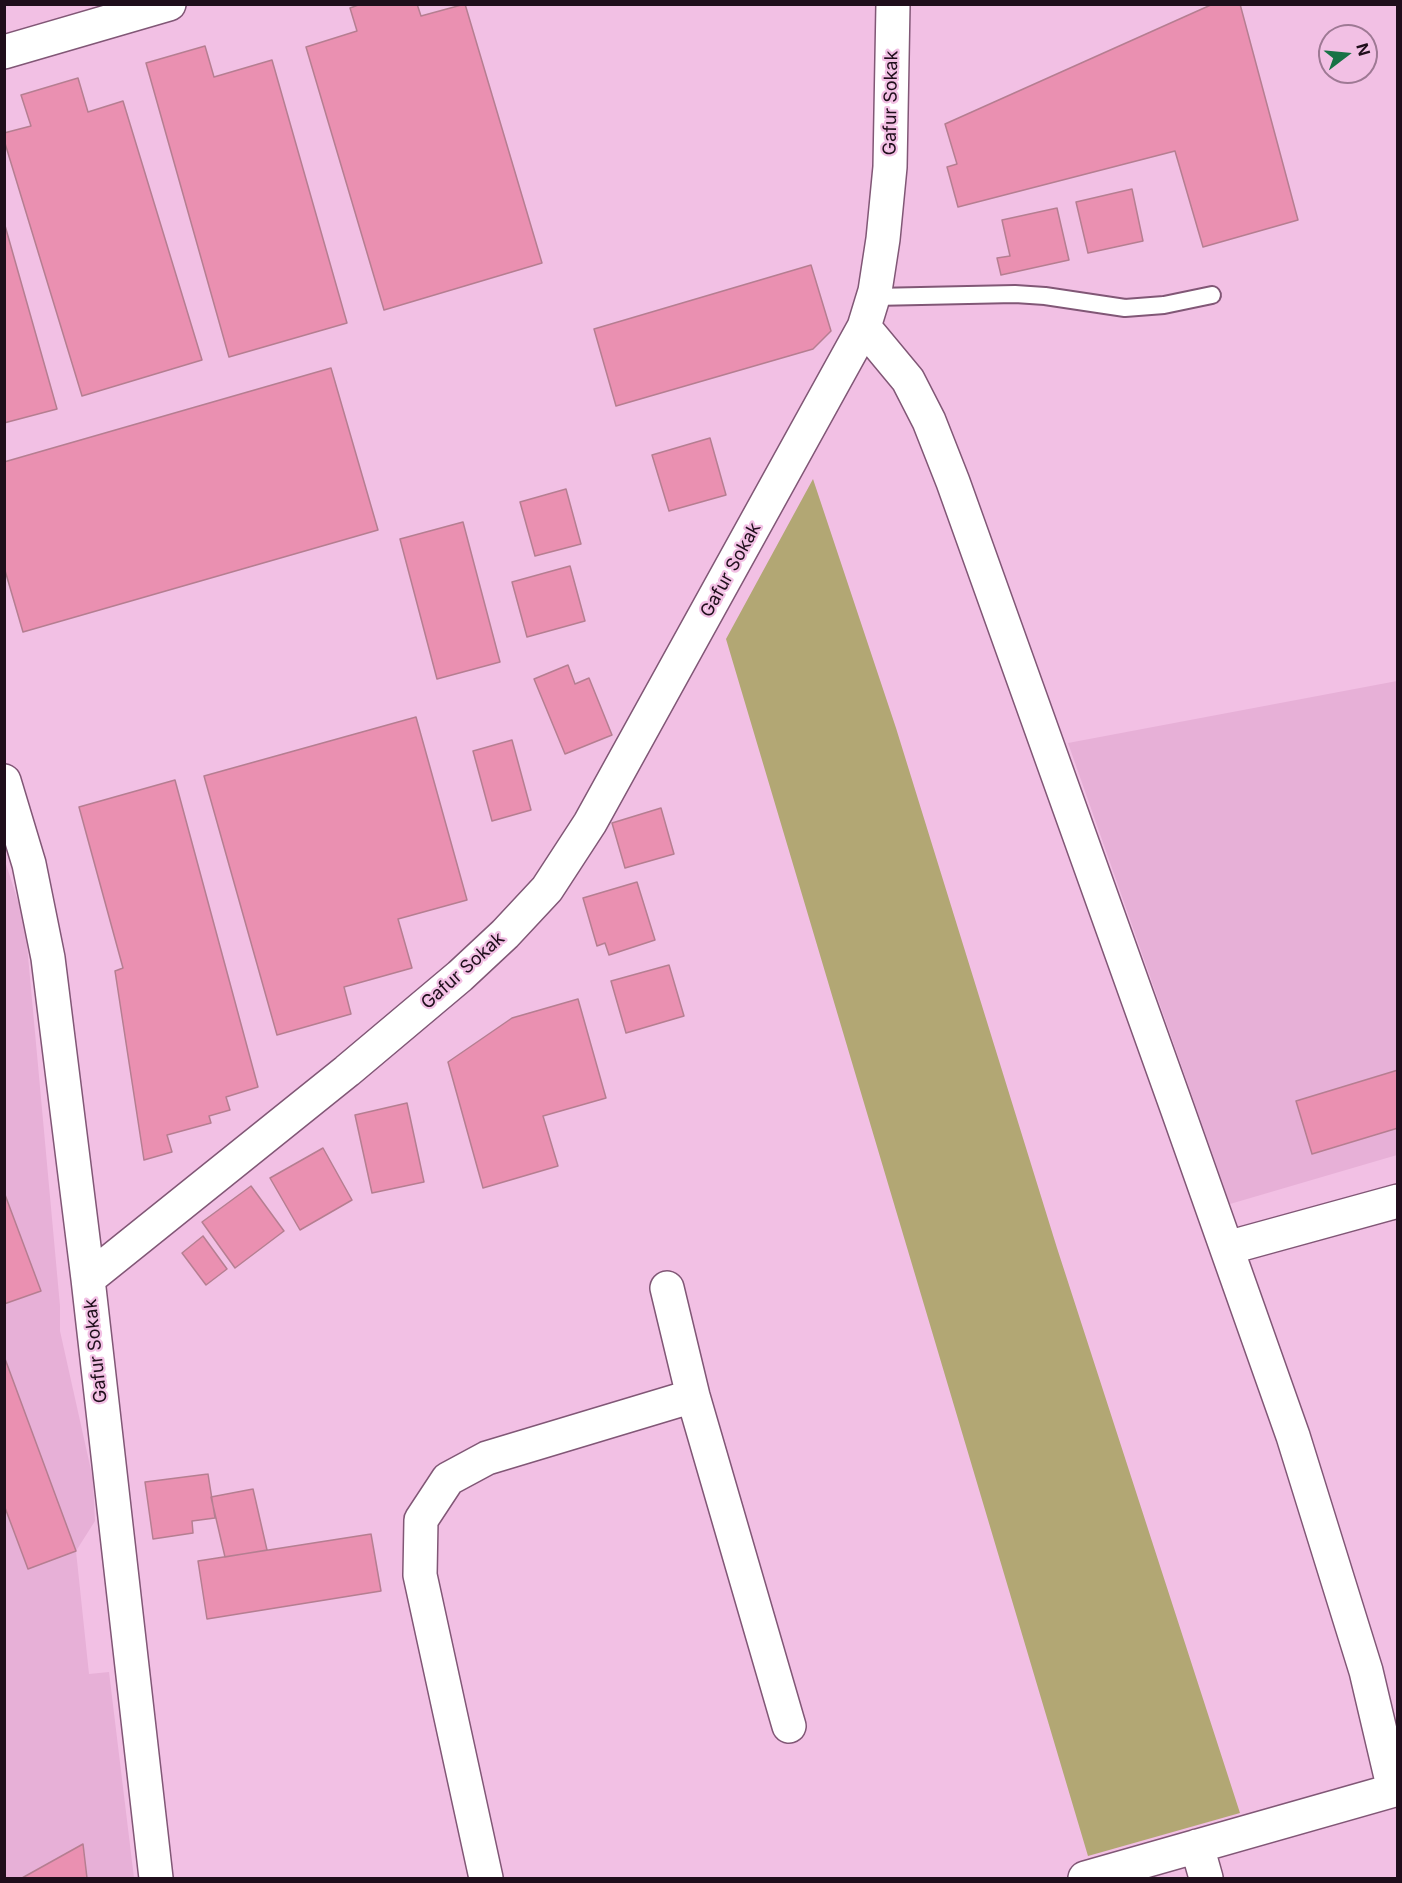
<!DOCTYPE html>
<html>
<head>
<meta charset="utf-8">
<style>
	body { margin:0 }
	#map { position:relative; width:1402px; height:1883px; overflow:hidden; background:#f2c0e4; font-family:Inter,sans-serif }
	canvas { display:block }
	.frame { position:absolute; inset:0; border:6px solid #1f0e1b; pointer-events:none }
	.north { position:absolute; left:1318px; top:24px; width:60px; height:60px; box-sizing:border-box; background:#f2c0e4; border:2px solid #9e7994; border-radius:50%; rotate:74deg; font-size:16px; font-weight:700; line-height:24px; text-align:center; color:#1f0e1b }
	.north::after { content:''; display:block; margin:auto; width:21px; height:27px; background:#187246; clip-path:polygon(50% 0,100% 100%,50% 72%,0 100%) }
</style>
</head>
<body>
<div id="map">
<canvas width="1402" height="1883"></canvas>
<div class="frame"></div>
<div class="north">N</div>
</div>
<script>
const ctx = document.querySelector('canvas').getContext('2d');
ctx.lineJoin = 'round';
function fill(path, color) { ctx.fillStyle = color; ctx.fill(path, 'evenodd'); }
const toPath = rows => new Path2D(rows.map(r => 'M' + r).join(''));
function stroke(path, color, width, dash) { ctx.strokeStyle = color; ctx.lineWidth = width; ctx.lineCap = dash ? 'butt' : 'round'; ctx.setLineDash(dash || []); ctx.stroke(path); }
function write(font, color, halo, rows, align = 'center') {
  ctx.font = font + ' Inter,sans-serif'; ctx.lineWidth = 4.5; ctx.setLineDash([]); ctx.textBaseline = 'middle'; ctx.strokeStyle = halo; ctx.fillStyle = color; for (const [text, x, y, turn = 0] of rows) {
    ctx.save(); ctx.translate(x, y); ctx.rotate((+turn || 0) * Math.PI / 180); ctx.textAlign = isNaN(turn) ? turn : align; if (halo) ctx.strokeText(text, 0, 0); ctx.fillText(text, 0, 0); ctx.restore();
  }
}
fill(toPath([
	[1397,681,1397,1155,1230,1204,1068,743],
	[4,858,25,923,60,1306,60,1331,93,1479,95,1521,76,1551,89,1674,109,1672,134,1878,5,1878]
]), '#e7b0d7');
fill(toPath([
	[813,479,896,728,1057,1248,1240,1813,1088,1856,726,639]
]), '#b2a774');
const building = toPath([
	[361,4,417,4,421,16,465,4,542,263,384,310,306,47,357,31,350,8,361,4],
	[1213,4,1240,4,1298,220,1203,247,1175,151,958,207,947,167,957,164,945,124,1213,4],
	[205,46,214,77,272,60,347,323,229,357,146,63,205,46],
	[78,78,88,112,123,101,202,360,82,396,4,140,4,133,31,126,21,95,78,78],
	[1132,189,1143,241,1088,253,1076,202,1132,189],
	[1057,208,1069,260,1001,275,997,258,1010,256,1002,220,1057,208],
	[4,222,57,409,4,423,4,222],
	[811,265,831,331,813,349,616,406,594,329,811,265],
	[331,368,378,530,23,632,4,567,4,462,331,368],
	[710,438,726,495,669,511,652,455,710,438],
	[566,489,581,544,535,556,520,502,566,489],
	[463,522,500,662,437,679,400,539,463,522],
	[570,566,585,621,527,637,512,582,570,566],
	[568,665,575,684,589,678,612,735,565,754,534,679,568,665],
	[416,717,467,900,398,919,412,968,344,987,351,1014,277,1035,204,776,416,717],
	[512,740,531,810,492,821,473,751,512,740],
	[175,780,258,1087,226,1097,230,1110,209,1116,211,1123,167,1135,172,1152,144,1160,115,971,123,968,79,807,175,780],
	[661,808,674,854,625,868,612,823,661,808],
	[637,882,655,940,609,955,605,943,597,946,583,898,637,882],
	[669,965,684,1016,626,1033,611,981,669,965],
	[578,999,606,1098,543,1116,558,1166,483,1188,448,1062,512,1018,578,999],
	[1398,1070,1398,1128,1312,1154,1296,1101,1398,1070],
	[407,1103,424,1182,372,1193,355,1115,407,1103],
	[323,1148,352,1200,300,1230,270,1178,323,1148],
	[251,1186,284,1231,235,1268,202,1222,251,1186],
	[4,1192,41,1291,4,1304,4,1192],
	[203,1236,227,1269,206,1285,182,1253,203,1236],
	[4,1356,76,1551,28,1569,4,1505,4,1356],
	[208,1474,215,1518,192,1521,193,1533,153,1539,145,1482,208,1474],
	[253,1489,267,1550,225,1557,211,1497,253,1489],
	[371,1534,381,1591,207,1619,198,1561,371,1534],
	[83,1844,87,1878,22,1878,83,1844]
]);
fill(building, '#ea90b1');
stroke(building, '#b57e91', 1.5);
const service = toPath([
	[874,297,1015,294,1045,296,1125,308,1164,305,1212,295]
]);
const minor = toPath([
	[4,52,169,4],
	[864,327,908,380,929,421,953,482,1177,1108,1293,1436,1366,1671,1394,1790],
	[4,781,29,864,48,958,88,1279],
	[1227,1248,1398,1201],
	[667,1288,693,1396,789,1726],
	[1197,1846,1206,1878],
	[156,1878,88,1279,347,1071,460,976,505,934,547,889,590,823,864,327,875,291,883,239,890,167,893,4],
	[486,1878,420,1575,421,1520,448,1479,487,1458,693,1396],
	[1085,1878,1398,1789]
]);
stroke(service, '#815776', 20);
stroke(minor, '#815776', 36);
stroke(service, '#fff', 16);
stroke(minor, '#fff', 33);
write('18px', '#1f0e1b', '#f2c0e4', [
	["Gafur Sokak",891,103,-89],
	["Gafur Sokak",731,570,-61],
	["Gafur Sokak",463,971,-42],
	["Gafur Sokak",96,1351,-96]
]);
</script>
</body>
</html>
